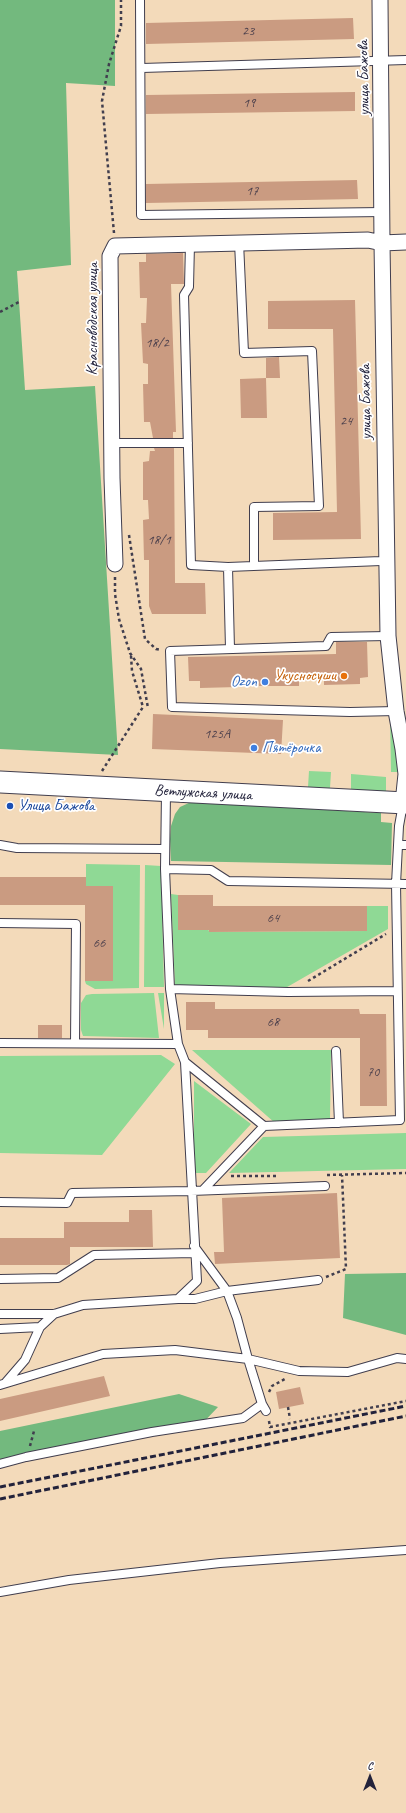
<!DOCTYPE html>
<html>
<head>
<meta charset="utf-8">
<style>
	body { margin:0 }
	#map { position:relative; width:406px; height:1813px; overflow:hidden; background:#f3daba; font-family:Caveat,sans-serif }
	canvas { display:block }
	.north { position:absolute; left:350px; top:1757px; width:40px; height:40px; -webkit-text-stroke:3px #fff; paint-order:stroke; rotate:0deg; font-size:11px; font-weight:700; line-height:16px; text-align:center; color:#22223b }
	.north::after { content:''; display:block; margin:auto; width:14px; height:18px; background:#22223b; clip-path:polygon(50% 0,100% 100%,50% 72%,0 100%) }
</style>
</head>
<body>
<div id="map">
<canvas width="406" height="1813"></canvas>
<div class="north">С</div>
</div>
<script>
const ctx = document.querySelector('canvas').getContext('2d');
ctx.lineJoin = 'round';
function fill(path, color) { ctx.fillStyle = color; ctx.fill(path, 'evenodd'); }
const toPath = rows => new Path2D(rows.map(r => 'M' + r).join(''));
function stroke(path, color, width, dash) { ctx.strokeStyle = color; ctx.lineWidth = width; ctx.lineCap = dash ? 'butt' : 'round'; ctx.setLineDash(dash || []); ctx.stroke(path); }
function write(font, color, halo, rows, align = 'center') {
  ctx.font = font + ' Caveat,sans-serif'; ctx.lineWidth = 3.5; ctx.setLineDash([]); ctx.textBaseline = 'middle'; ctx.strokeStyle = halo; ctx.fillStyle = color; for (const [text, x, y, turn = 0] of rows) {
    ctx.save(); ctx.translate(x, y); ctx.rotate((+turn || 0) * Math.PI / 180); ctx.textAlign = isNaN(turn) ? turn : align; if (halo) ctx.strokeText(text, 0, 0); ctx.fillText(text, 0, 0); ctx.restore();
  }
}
fill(toPath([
	[390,717,401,772,391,772],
	[309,771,331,772,330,788,308,787],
	[351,774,386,777,386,792,351,791],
	[86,864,140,865,139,988,95,989,86,984,85,981,113,981,113,886,86,886],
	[145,865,161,866,164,987,144,987],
	[171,894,178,895,210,932,367,931,367,906,388,906,388,929,282,990,175,987],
	[154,993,159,1038,83,1036,81,1030,81,1003,86,995,92,994],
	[158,993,164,993,164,1029],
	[192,1050,331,1050,330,1119,275,1123],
	[161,1055,175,1064,102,1155,0,1153,0,1056],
	[194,1081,251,1124,206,1173,194,1173],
	[406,1133,406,1169,229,1173,263,1137]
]), '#8fd995');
fill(toPath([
	[0,0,115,0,115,86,66,83,71,265,17,271,25,390,95,386,118,755,0,749],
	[191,802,381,813,381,822,392,823,391,865,171,861,170,839,171,826,175,814,180,807],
	[406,1273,406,1335,343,1318,345,1274],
	[179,1394,218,1407,198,1428,0,1462,0,1431]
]), '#73b97e');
fill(toPath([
	[353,18,354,39,146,44,146,23],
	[355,92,355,111,146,114,146,95],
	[357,180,358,199,146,203,146,184],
	[183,253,184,284,171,284,176,432,173,432,173,438,153,438,150,422,144,422,143,384,148,384,148,364,143,363,141,323,146,323,147,298,140,298,139,262,146,262,146,254],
	[355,300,361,539,273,540,273,513,337,512,333,329,268,329,268,301],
	[279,357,280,378,266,378,266,358],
	[266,378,267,418,241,418,240,379],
	[154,448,174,448,175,583,205,583,206,614,152,614,149,606,149,560,144,560,143,520,149,519,148,500,143,500,143,462,149,461,150,451,155,451],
	[336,642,367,642,368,677,360,678,360,684,324,685,324,679,299,681,299,686,259,686,258,681,238,682,238,687,200,688,200,681,189,681,188,657,336,654],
	[153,714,283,720,281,754,152,749],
	[0,877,86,877,86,886,113,886,113,981,85,981,85,905,0,905],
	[178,895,213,895,213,906,367,906,367,931,209,932,209,930,178,930],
	[186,1002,215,1002,215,1009,359,1009,360,1014,386,1014,387,1106,360,1106,360,1038,208,1038,208,1030,186,1030],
	[38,1025,62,1025,62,1038,38,1038],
	[337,1193,340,1258,215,1264,214,1252,224,1252,222,1198],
	[129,1210,152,1210,153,1247,70,1247,70,1264,67,1265,0,1265,0,1238,64,1238,64,1222,129,1222],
	[104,1376,110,1396,0,1421,0,1399],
	[300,1387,304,1404,279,1409,276,1392]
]), '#ca9b81');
const lane = toPath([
	[140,0,141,215,383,212],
	[142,68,406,60],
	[239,242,244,353,312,351,319,506,254,507,254,565],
	[190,244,189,287,184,295,191,565,228,567,381,561,387,559],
	[112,443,188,443],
	[228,567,230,649],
	[388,636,331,637,326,646,170,651,172,707,350,712,396,711],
	[0,845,17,848,164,849],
	[398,845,406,845],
	[165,869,211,870,228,881,406,884],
	[0,923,76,924,75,1043],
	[170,989,288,992,397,991],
	[0,1043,178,1044],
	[336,1051,339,1123],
	[185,1062,264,1126,400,1120,396,884,399,826,403,804],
	[203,1190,264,1126],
	[0,1202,67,1203,72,1193,191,1191,325,1186],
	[194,1246,227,1291,237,1318,248,1359,262,1404,266,1411],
	[0,1279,58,1278,94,1255,194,1253],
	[178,1299,195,1299,227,1291,318,1280],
	[0,1314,54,1314,83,1305,178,1299,197,1281,185,1062,178,1044,170,989,165,869,166,792],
	[0,1329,40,1327,54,1314],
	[6,1382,25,1360,40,1327],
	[0,1385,103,1354,175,1350,248,1359,299,1371,348,1372,397,1358,406,1359],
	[0,1464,26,1457,152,1432,243,1418,262,1404],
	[0,1592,69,1580,220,1563,406,1550]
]);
const street = toPath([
	[380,0,382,243,388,636,396,711,403,749,406,774,403,803],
	[115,564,112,478,110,256,115,246,368,240,382,243,406,242]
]);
const secondary = toPath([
	[0,782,406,803]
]);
stroke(lane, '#413e4e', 10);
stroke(street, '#413e4e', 17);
stroke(secondary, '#413e4e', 23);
stroke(toPath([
	[114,233,102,101,109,64,121,26,121,0],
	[0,312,19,302],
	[129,535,145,639,156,649,161,650],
	[115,577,115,594,119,619,130,653,141,669,148,708],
	[102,771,143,707,132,671,131,656],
	[308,981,386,934],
	[327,1175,406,1173],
	[231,1176,278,1176],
	[326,1277,346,1269,342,1175],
	[269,1392,272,1386,285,1379],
	[288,1407,290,1419],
	[269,1421,270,1427,406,1401],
	[30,1446,34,1431]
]), '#413e4e', 2.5, [3, 3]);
stroke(lane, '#fff', 8);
stroke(street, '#fff', 15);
stroke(secondary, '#fff', 21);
stroke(toPath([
	[0,1487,406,1406],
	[0,1499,406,1416]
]), '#22223b', 3, [6, 3]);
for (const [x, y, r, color] of [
	[344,676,4,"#e8710a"],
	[265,682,4,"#3f7fe0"],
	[254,748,4,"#3f7fe0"],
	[10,806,4,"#1a4fb4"]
]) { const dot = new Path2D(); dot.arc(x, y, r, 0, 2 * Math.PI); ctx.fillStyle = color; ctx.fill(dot); stroke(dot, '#fff', 1.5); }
write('14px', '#4c404c', null, [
	["23",248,31],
	["19",249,103],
	["17",252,191],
	["18/2",157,343],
	["24",346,421],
	["18/1",159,540],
	["125А",217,734],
	["64",273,918],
	["66",99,943],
	["68",273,1022],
	["70",373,1072]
]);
write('16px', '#22223b', '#fff', [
	["улица Бажова",364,78,-91],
	["Красноводская улица",93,319,-90],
	["улица Бажова",366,402,-91],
	["Ветлужская улица",203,793,3]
]);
write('16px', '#c56008', '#fff', [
	["Укусносуши",336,676]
], 'right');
write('16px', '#366cbe', '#fff', [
	["Ozon",257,682],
	["Пятёрочка",262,748,"left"]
], 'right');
write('16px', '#164399', '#fff', [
	["Улица Бажова",18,806]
], 'left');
</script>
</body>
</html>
